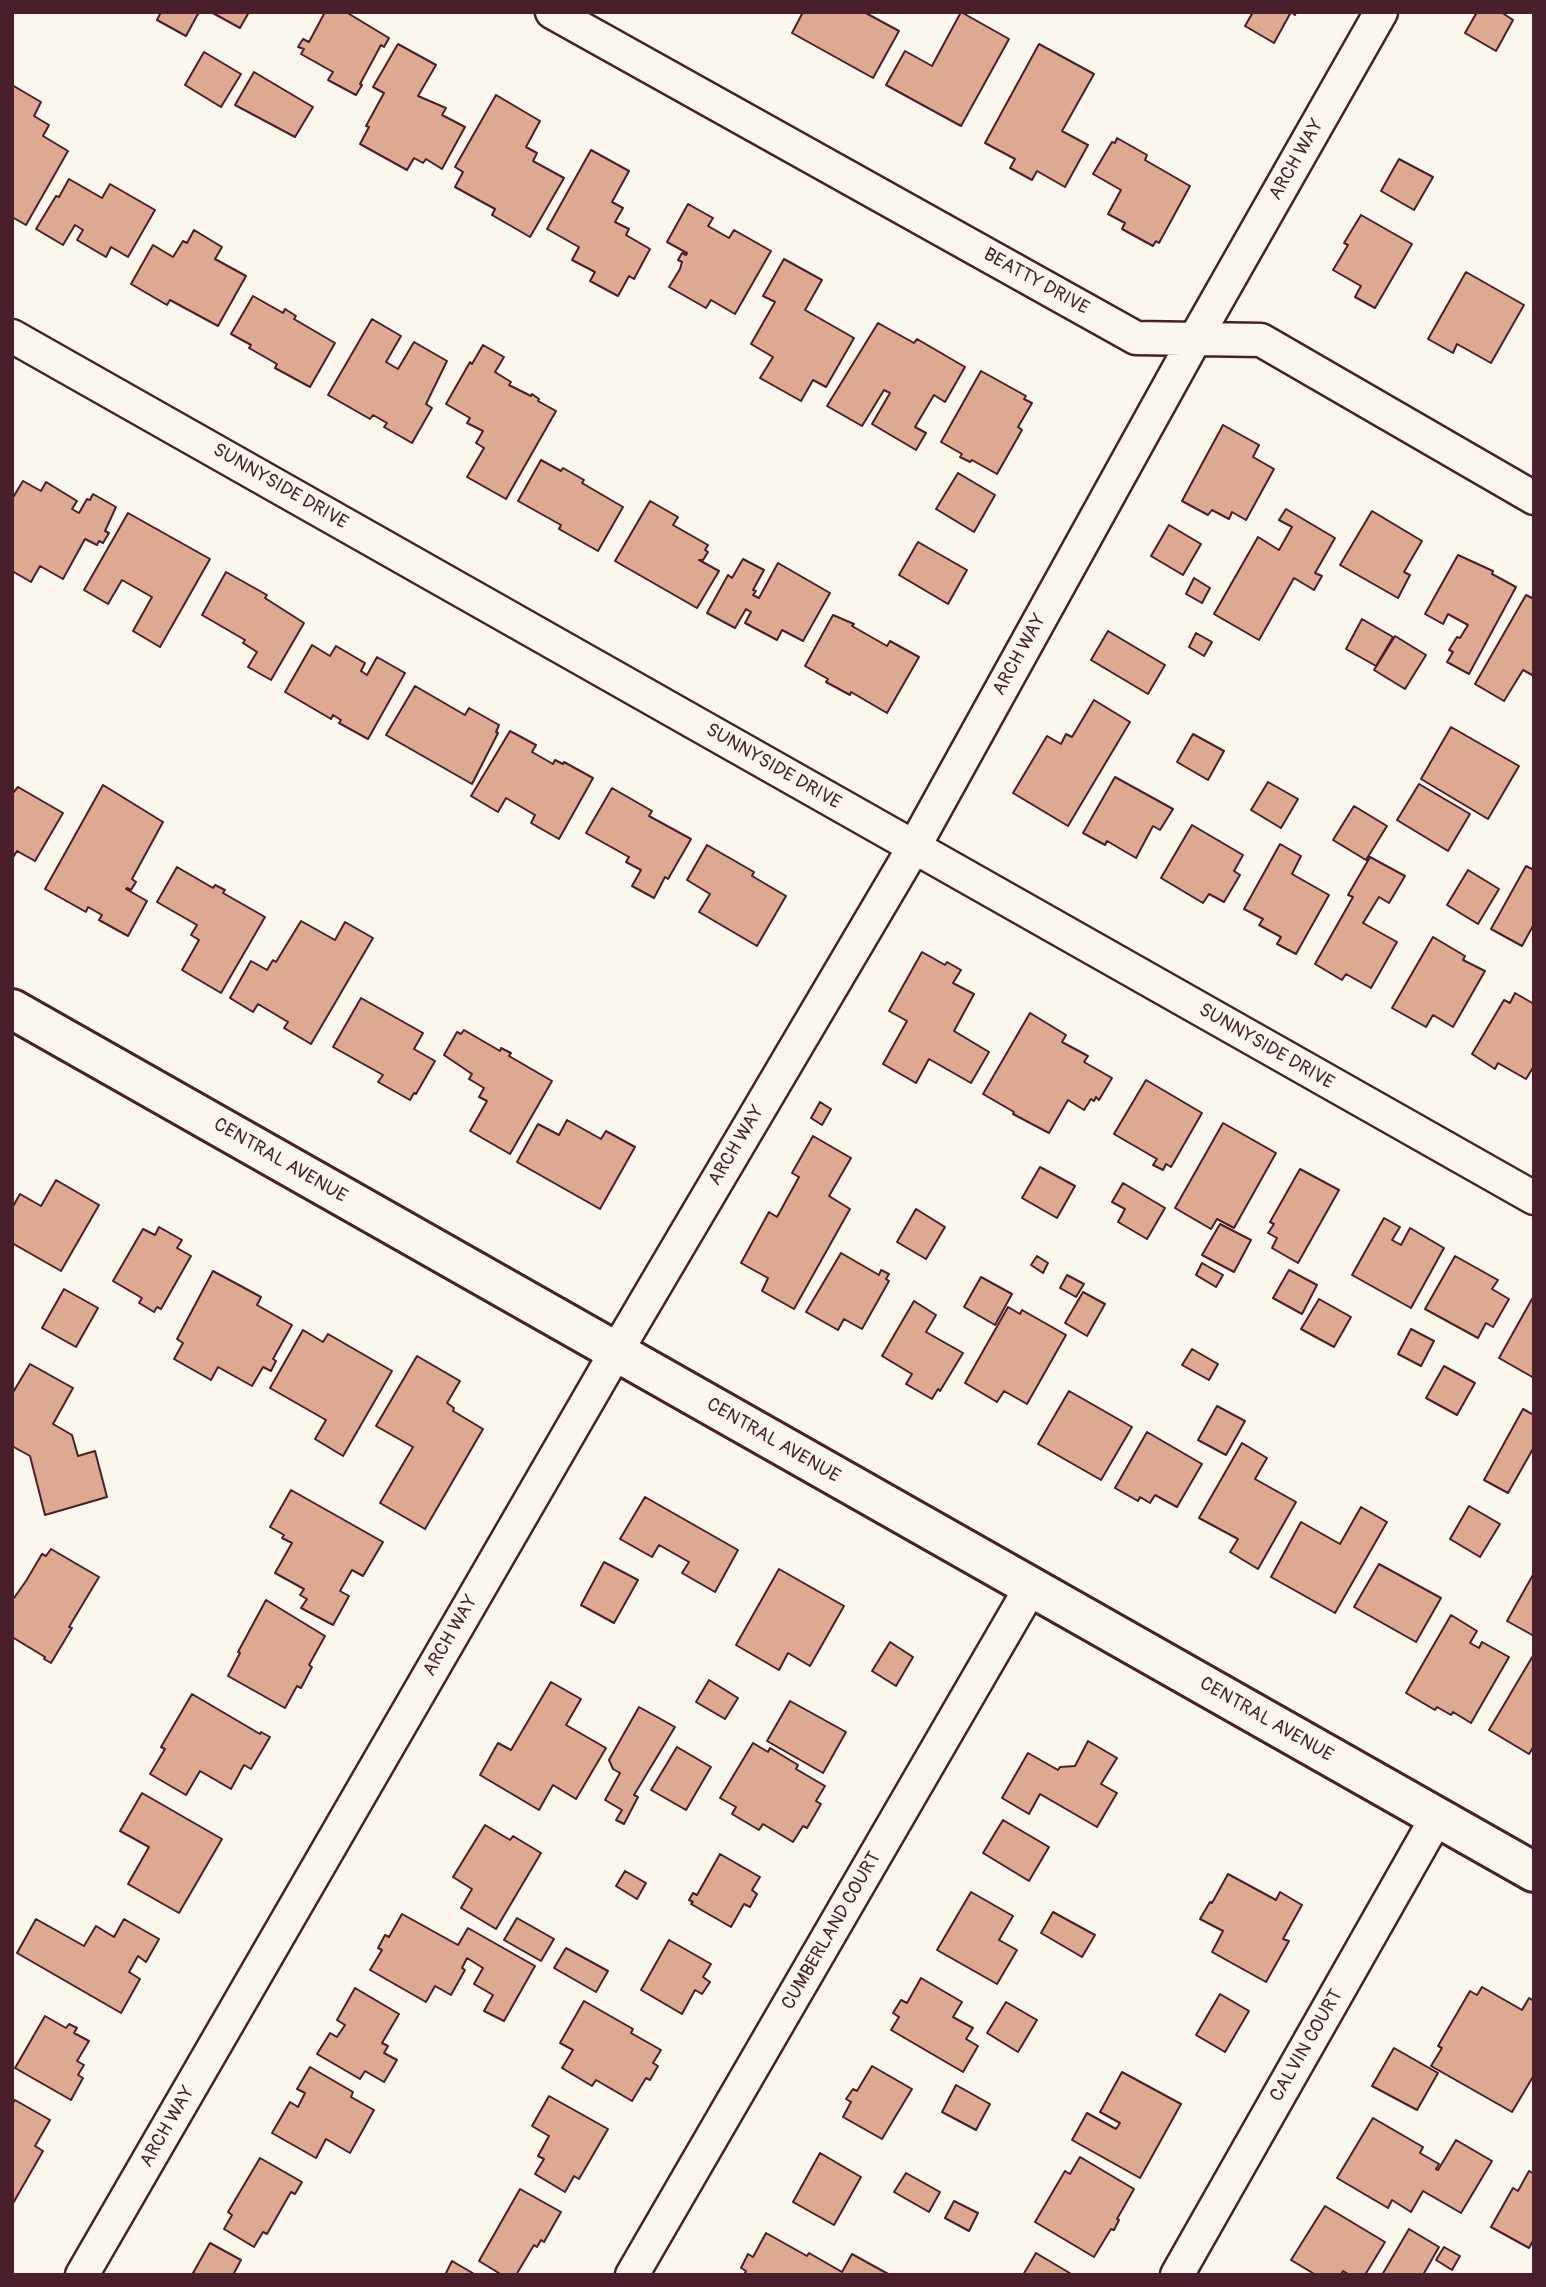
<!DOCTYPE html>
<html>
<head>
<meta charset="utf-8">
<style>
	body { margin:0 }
	#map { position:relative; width:1546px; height:2287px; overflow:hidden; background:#fbf7ec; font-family:Pangolin,sans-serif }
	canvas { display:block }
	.frame { position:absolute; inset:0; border:14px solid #4a1f2b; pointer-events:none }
</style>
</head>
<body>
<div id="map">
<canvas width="1546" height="2287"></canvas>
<div class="frame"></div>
</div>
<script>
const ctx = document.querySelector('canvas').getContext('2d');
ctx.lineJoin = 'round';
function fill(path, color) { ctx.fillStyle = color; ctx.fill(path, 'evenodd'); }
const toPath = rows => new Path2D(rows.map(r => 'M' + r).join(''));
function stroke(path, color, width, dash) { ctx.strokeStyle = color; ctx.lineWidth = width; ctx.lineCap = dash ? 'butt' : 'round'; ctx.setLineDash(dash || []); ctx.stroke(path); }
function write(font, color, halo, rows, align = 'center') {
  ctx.font = font + ' Pangolin,sans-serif'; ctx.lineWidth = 7; ctx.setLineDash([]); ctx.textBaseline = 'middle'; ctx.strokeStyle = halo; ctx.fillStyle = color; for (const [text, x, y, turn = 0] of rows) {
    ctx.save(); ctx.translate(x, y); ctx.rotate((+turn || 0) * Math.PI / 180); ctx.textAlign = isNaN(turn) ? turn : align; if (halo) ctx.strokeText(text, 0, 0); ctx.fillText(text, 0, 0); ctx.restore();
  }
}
const building = toPath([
	[161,12,199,12,186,36,157,20,161,12],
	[211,12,249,12,240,28,211,12],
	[325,12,346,12,389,38,384,47,381,45,360,84,362,85,356,95,328,80,333,72,301,54,304,49,298,47,303,39,309,42,325,12],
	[803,12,864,12,899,31,873,78,792,33,803,12],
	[961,12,1009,39,961,126,886,85,905,51,932,66,961,12],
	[1253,12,1296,12,1295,15,1291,12,1274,43,1245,26,1253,12],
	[1477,12,1501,12,1513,20,1496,51,1465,33,1477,12],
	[398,44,436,65,418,96,446,108,442,115,465,127,442,169,426,159,423,163,414,158,407,170,360,144,369,127,366,126,384,93,373,87,398,44],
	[1039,44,1094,74,1062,131,1088,145,1065,187,1037,171,1032,180,1010,168,1015,159,985,143,1039,44],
	[204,52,241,74,221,107,185,85,204,52],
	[254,72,313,107,295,137,235,105,254,72],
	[12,85,41,102,34,116,49,125,43,136,68,151,26,225,12,217,12,85],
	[496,95,540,121,526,147,537,153,533,161,564,178,530,237,492,215,495,209,455,187,463,172,455,167,496,95],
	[1117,138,1147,155,1145,160,1190,186,1159,243,1156,241,1153,246,1122,229,1125,223,1108,214,1121,190,1093,174,1112,142,1115,143,1117,138],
	[591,150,629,171,612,202,623,208,615,222,629,229,626,235,650,249,634,279,629,276,618,296,590,281,595,272,572,260,579,247,547,229,591,150],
	[1399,159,1433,177,1414,210,1381,191,1399,159],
	[69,179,102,198,110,184,155,210,128,257,111,247,106,257,77,240,83,230,75,225,63,245,36,229,56,196,59,197,69,179],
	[688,204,713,218,708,226,729,238,734,230,771,251,735,314,711,300,706,308,669,287,680,269,682,262,678,260,682,253,686,255,687,253,667,242,688,204],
	[1361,215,1412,244,1375,308,1355,297,1361,286,1333,270,1348,245,1344,243,1361,215],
	[194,230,222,247,215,259,246,276,218,326,170,300,167,305,131,284,153,245,173,257,183,241,187,243,194,230],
	[784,259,822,280,805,310,854,338,826,387,813,380,801,401,760,378,773,357,751,344,775,302,763,296,784,259],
	[1466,272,1524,305,1491,363,1457,344,1453,353,1428,339,1466,272],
	[253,296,283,313,285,309,296,316,294,319,335,343,310,387,275,368,277,364,249,348,251,345,231,334,253,296],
	[372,319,401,336,386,362,398,369,414,342,447,361,426,404,432,408,412,443,384,427,387,423,373,415,370,419,328,395,372,319],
	[878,323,914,343,917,339,965,367,945,402,934,395,915,427,926,433,916,450,872,424,890,393,884,390,862,426,827,406,878,323],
	[483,345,504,357,495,372,511,382,509,385,531,396,532,394,539,399,538,401,556,411,506,499,467,477,484,448,476,443,483,431,467,423,470,418,446,404,470,362,472,364,483,345],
	[981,371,1026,396,1024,399,1032,403,1018,427,1022,430,997,474,972,460,970,462,960,457,962,454,941,442,981,371],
	[1223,425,1259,445,1253,457,1274,469,1246,520,1232,512,1229,519,1212,510,1208,515,1182,501,1223,425],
	[541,460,561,471,563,468,584,480,582,483,623,507,598,551,559,529,561,525,518,501,541,460],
	[958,473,995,495,974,532,936,509,958,473],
	[23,481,41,491,46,482,77,501,72,509,79,513,87,499,90,500,93,494,116,507,105,531,109,533,103,543,99,541,97,545,85,539,63,579,40,566,31,582,12,571,12,499,23,481],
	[650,501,678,517,673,525,708,545,705,550,708,552,703,560,699,560,719,571,697,608,615,561,650,501],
	[1286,509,1335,538,1315,573,1322,576,1314,590,1294,578,1259,640,1214,614,1258,537,1279,550,1292,527,1279,520,1286,509],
	[1372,511,1422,541,1404,572,1410,575,1398,598,1340,565,1372,511],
	[128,513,210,559,160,647,133,631,152,597,122,580,108,604,84,590,128,513],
	[1169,525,1201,544,1183,575,1151,556,1169,525],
	[918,542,967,570,948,604,899,575,918,542],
	[1458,555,1493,571,1492,574,1516,587,1469,674,1447,662,1453,652,1449,650,1457,637,1460,638,1468,625,1448,614,1443,624,1425,614,1458,555],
	[743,559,764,570,753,590,756,591,753,595,759,598,778,563,830,593,803,641,782,630,777,640,745,623,751,612,746,609,735,628,707,613,728,575,732,578,743,559],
	[226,572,267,595,265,598,304,623,271,680,248,667,257,652,243,643,245,640,202,615,226,572],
	[1194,578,1210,588,1202,603,1186,594,1194,578],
	[1526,595,1534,599,1534,676,1523,670,1504,701,1475,684,1526,595],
	[833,615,854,624,852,626,887,646,890,641,919,657,887,713,851,692,850,695,826,682,828,679,805,666,833,615],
	[1362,619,1393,637,1376,666,1346,649,1362,619],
	[1108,631,1165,665,1148,694,1091,660,1108,631],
	[1196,633,1212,642,1204,656,1189,647,1196,633],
	[1395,636,1426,655,1405,689,1374,670,1395,636],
	[312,645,330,656,336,646,365,663,361,671,367,675,377,657,405,673,368,739,339,723,341,720,333,715,331,719,285,692,312,645],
	[415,686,465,715,469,708,499,725,496,732,498,733,472,784,386,735,415,686],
	[1094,700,1130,722,1068,826,1013,793,1047,736,1061,744,1066,734,1072,737,1094,700],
	[1451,727,1519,766,1488,819,1421,779,1451,727],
	[510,731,536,745,532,752,553,764,555,760,563,764,564,762,593,778,559,839,531,823,535,815,506,798,498,812,471,796,510,731],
	[1193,734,1224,751,1208,780,1177,762,1193,734],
	[1115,777,1173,809,1160,830,1153,826,1136,858,1107,841,1105,845,1083,833,1115,777],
	[1268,782,1298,799,1281,828,1251,810,1268,782],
	[1419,784,1470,814,1448,851,1397,820,1419,784],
	[103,785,163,822,132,879,136,882,131,890,127,888,126,889,147,901,128,936,99,920,102,915,88,907,86,912,45,889,103,785],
	[18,787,63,813,35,861,17,851,12,859,12,794,18,787],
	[612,788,652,811,649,816,691,839,668,879,665,877,654,898,632,886,641,870,626,862,629,857,586,833,612,788],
	[1354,806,1387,826,1366,860,1333,840,1354,806],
	[1192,825,1243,855,1234,871,1240,875,1224,902,1209,894,1203,903,1161,878,1192,825],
	[1280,844,1301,856,1292,874,1329,895,1296,954,1277,944,1281,937,1259,925,1263,919,1244,909,1280,844],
	[707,845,754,872,752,876,786,896,757,946,699,912,710,894,687,880,707,845],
	[1370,857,1405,876,1389,903,1379,897,1363,923,1397,942,1371,988,1346,974,1342,980,1315,964,1353,897,1348,895,1370,857],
	[1526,866,1534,870,1534,924,1522,946,1491,929,1526,866],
	[177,867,213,888,215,885,225,890,223,893,265,917,221,993,182,970,199,940,191,935,197,925,157,902,177,867],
	[1468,870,1499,889,1478,924,1447,905,1468,870],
	[301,921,335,940,345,922,373,938,311,1044,284,1028,288,1022,258,1004,253,1012,230,998,251,961,267,970,273,960,276,962,301,921],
	[1433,937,1465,956,1463,960,1485,971,1453,1027,1433,1015,1426,1027,1392,1008,1433,937],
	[922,952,945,965,947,962,961,970,953,983,974,994,954,1031,989,1052,971,1083,929,1059,916,1083,883,1064,907,1021,889,1011,922,952],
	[1515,993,1534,1004,1534,1066,1526,1079,1498,1063,1495,1069,1472,1054,1504,1000,1510,1003,1515,993],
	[361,998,423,1033,414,1049,435,1061,416,1094,414,1093,410,1100,378,1082,383,1075,333,1047,361,998],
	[1030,1013,1066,1035,1062,1042,1088,1056,1084,1062,1112,1078,1099,1100,1096,1097,1094,1101,1091,1099,1084,1110,1068,1100,1049,1133,1013,1114,1014,1112,983,1094,1030,1013],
	[464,1030,500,1051,501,1048,511,1053,509,1056,552,1081,510,1154,470,1131,487,1101,479,1097,484,1088,469,1079,472,1074,444,1055,457,1032,461,1034,464,1030],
	[1146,1080,1202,1113,1171,1167,1166,1164,1163,1170,1153,1165,1157,1159,1114,1134,1146,1080],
	[820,1102,831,1109,822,1125,811,1118,820,1102],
	[567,1120,601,1139,606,1131,635,1147,600,1209,517,1162,538,1124,559,1135,567,1120],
	[1223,1123,1276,1153,1234,1228,1217,1219,1211,1229,1175,1208,1223,1123],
	[813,1136,851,1158,829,1196,850,1209,794,1309,762,1291,768,1278,741,1263,769,1212,777,1217,799,1177,792,1173,813,1136],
	[1040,1167,1075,1186,1057,1218,1022,1198,1040,1167],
	[1300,1169,1339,1190,1298,1263,1272,1248,1277,1238,1268,1233,1274,1224,1270,1222,1300,1169],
	[56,1180,99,1205,61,1271,12,1243,12,1208,20,1194,41,1206,56,1180],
	[1123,1183,1165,1208,1147,1239,1118,1222,1125,1209,1112,1202,1123,1183],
	[916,1209,945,1227,926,1259,897,1242,916,1209],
	[1384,1218,1400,1227,1392,1240,1401,1245,1410,1228,1444,1248,1411,1308,1352,1275,1384,1218],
	[1220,1224,1251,1240,1234,1272,1202,1255,1220,1224],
	[159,1227,182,1240,177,1248,191,1256,161,1309,157,1307,154,1312,139,1303,142,1298,113,1281,143,1229,155,1235,159,1227],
	[841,1253,879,1275,881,1270,889,1274,886,1279,889,1281,862,1329,844,1319,838,1330,806,1312,841,1253],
	[1037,1256,1048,1263,1043,1273,1031,1265,1037,1256],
	[1455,1256,1498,1280,1492,1289,1509,1299,1493,1327,1486,1323,1478,1338,1425,1309,1455,1256],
	[1202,1263,1223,1275,1216,1287,1196,1275,1202,1263],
	[1289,1270,1317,1285,1302,1314,1273,1298,1289,1270],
	[213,1271,261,1297,257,1305,292,1325,273,1359,276,1361,271,1371,263,1367,252,1386,218,1367,211,1380,174,1359,183,1343,177,1339,213,1271],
	[1067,1275,1084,1284,1076,1297,1060,1288,1067,1275],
	[981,1277,1012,1294,995,1325,964,1307,981,1277],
	[64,1289,98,1308,76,1347,42,1328,64,1289],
	[1083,1292,1105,1304,1087,1336,1065,1323,1083,1292],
	[1319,1299,1351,1317,1334,1347,1301,1329,1319,1299],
	[1532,1299,1534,1300,1534,1378,1499,1358,1532,1299],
	[914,1301,936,1315,926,1332,963,1353,940,1391,938,1389,932,1399,906,1384,912,1374,882,1356,914,1301],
	[1008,1307,1020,1314,1022,1310,1066,1335,1027,1404,1004,1391,997,1402,965,1383,1008,1307],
	[1411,1329,1434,1341,1421,1366,1398,1354,1411,1329],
	[303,1330,323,1342,328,1334,392,1371,343,1456,315,1439,326,1420,270,1388,303,1330],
	[1192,1349,1218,1364,1209,1380,1182,1365,1192,1349],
	[417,1356,460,1381,447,1403,454,1408,453,1411,483,1429,425,1529,380,1503,413,1447,376,1426,417,1356],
	[30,1364,73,1388,53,1424,72,1435,78,1456,95,1451,107,1497,45,1515,30,1456,12,1446,12,1394,30,1364],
	[1444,1366,1475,1383,1457,1415,1426,1398,1444,1366],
	[1069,1391,1132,1427,1101,1480,1038,1444,1069,1391],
	[1217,1406,1245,1421,1226,1455,1198,1440,1217,1406],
	[1523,1409,1534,1415,1534,1447,1508,1493,1484,1480,1523,1409],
	[1147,1432,1202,1464,1177,1507,1155,1495,1150,1503,1140,1497,1138,1501,1115,1488,1147,1432],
	[1242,1443,1267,1458,1255,1479,1296,1502,1258,1569,1230,1552,1238,1539,1199,1518,1242,1443],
	[291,1490,383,1542,363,1576,352,1570,340,1591,349,1596,333,1625,301,1608,307,1599,300,1595,304,1589,275,1573,292,1543,282,1538,284,1535,270,1527,291,1490],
	[645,1497,738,1550,715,1592,682,1573,689,1562,659,1545,652,1557,620,1539,645,1497],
	[1469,1506,1500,1524,1480,1557,1450,1539,1469,1506],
	[1361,1507,1387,1522,1335,1613,1271,1577,1301,1522,1340,1544,1361,1507],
	[51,1549,99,1577,69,1627,72,1628,51,1663,44,1659,45,1657,12,1637,12,1597,14,1598,26,1581,42,1554,46,1556,51,1549],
	[604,1562,638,1580,614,1623,581,1605,604,1562],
	[1379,1564,1441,1598,1416,1642,1354,1607,1379,1564],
	[779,1569,844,1606,810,1666,788,1653,779,1670,736,1645,779,1569],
	[1534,1573,1534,1636,1507,1621,1534,1573],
	[266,1600,325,1636,309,1665,312,1667,301,1688,297,1686,285,1708,228,1676,240,1653,238,1652,266,1600],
	[1451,1615,1477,1631,1470,1643,1479,1648,1482,1642,1509,1657,1471,1723,1453,1712,1451,1715,1437,1707,1435,1710,1406,1693,1451,1615],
	[890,1642,913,1657,896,1686,872,1671,890,1642],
	[1534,1654,1534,1746,1529,1754,1489,1730,1534,1654],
	[709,1680,738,1698,725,1719,696,1702,709,1680],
	[551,1682,581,1699,566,1725,606,1748,576,1799,553,1785,539,1810,480,1775,498,1743,511,1750,551,1682],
	[192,1694,260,1734,261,1732,270,1737,251,1769,244,1765,231,1789,200,1771,186,1795,150,1774,165,1749,161,1747,192,1694],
	[790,1701,846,1732,823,1773,767,1741,790,1701],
	[639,1707,675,1727,634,1795,638,1797,624,1824,616,1820,622,1810,605,1800,620,1773,613,1769,609,1760,639,1707],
	[1088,1741,1117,1758,1101,1784,1117,1793,1097,1827,1040,1794,1029,1814,1002,1798,1028,1753,1058,1770,1060,1767,1075,1766,1088,1741],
	[753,1743,768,1752,770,1748,798,1765,796,1769,825,1786,816,1801,821,1804,807,1828,803,1826,793,1842,763,1824,759,1830,732,1814,736,1807,720,1798,753,1743],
	[677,1747,711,1767,686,1810,651,1790,677,1747],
	[142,1793,222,1839,179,1913,128,1884,149,1847,120,1831,142,1793],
	[1003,1820,1049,1847,1029,1881,983,1853,1003,1820],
	[485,1825,510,1840,513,1836,541,1853,496,1929,461,1908,472,1889,453,1877,485,1825],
	[720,1854,760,1877,752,1890,757,1894,750,1907,744,1904,731,1927,691,1904,693,1902,689,1900,693,1893,697,1895,720,1854],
	[625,1871,646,1883,637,1899,616,1886,625,1871],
	[1228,1874,1276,1900,1280,1892,1302,1905,1283,1939,1289,1941,1266,1982,1212,1952,1223,1931,1200,1919,1210,1902,1212,1903,1228,1874],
	[971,1892,1013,1916,999,1940,1017,1950,997,1984,937,1950,971,1892],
	[1053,1912,1095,1935,1082,1957,1041,1933,1053,1912],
	[402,1914,458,1945,468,1928,535,1966,504,2021,484,2011,493,1995,474,1984,483,1968,467,1958,462,1968,465,1970,451,1995,435,1986,426,2002,370,1970,382,1950,378,1948,385,1935,389,1937,402,1914],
	[517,1918,554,1939,541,1961,504,1940,517,1918],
	[36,1919,84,1946,96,1926,114,1937,124,1919,159,1939,146,1962,138,1956,129,1972,140,1979,121,2013,17,1953,36,1919],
	[669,1940,711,1964,703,1977,710,1982,702,1994,695,1990,682,2014,641,1990,669,1940],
	[566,1948,608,1971,596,1992,554,1968,566,1948],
	[921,1978,962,2002,953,2017,973,2028,966,2039,978,2046,963,2072,891,2030,899,2017,893,2013,901,2000,907,2003,921,1978],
	[1482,1987,1522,2010,1529,1998,1534,2001,1534,2075,1512,2112,1431,2066,1442,2048,1438,2046,1470,1991,1477,1995,1482,1987],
	[355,1988,399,2014,382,2043,388,2046,384,2053,397,2060,384,2082,365,2071,360,2079,317,2054,330,2033,337,2037,345,2025,337,2020,355,1988],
	[1220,1994,1249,2011,1225,2052,1196,2035,1220,1994],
	[584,2001,633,2029,631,2033,661,2050,653,2063,658,2066,650,2080,646,2078,632,2101,596,2080,592,2086,562,2068,573,2050,560,2043,584,2001],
	[1006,2002,1037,2020,1018,2052,987,2033,1006,2002],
	[45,2016,66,2028,69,2024,77,2028,74,2033,89,2041,77,2061,84,2065,78,2075,83,2078,71,2100,15,2068,45,2016],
	[1394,2048,1438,2073,1417,2110,1372,2086,1394,2048],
	[872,2066,912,2089,882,2139,843,2117,851,2102,846,2099,853,2089,857,2091,872,2066],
	[310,2067,353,2092,351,2097,374,2110,350,2153,326,2139,316,2158,272,2133,290,2102,298,2107,305,2093,297,2089,310,2067],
	[1122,2072,1181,2104,1140,2178,1072,2140,1087,2113,1116,2129,1120,2123,1100,2112,1122,2072],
	[956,2085,990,2104,976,2130,942,2112,956,2085],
	[549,2096,608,2129,579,2179,574,2176,565,2192,535,2174,544,2159,538,2156,549,2136,532,2126,549,2096],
	[15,2100,50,2120,35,2146,43,2151,12,2205,12,2104,15,2100],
	[1373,2118,1423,2147,1420,2153,1439,2164,1436,2169,1438,2170,1456,2140,1492,2161,1461,2213,1423,2191,1411,2212,1392,2200,1388,2208,1337,2178,1373,2118],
	[820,2153,861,2177,834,2225,793,2202,820,2153],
	[1080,2157,1134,2189,1117,2219,1119,2220,1114,2230,1111,2229,1094,2257,1035,2222,1065,2171,1070,2174,1080,2157],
	[260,2158,302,2182,295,2194,291,2192,267,2234,263,2232,254,2247,224,2229,232,2215,228,2212,260,2158],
	[1529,2171,1534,2174,1534,2239,1529,2248,1491,2227,1513,2188,1518,2191,1529,2171],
	[906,2173,940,2192,929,2212,894,2192,906,2173],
	[520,2189,561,2212,544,2242,541,2240,537,2247,534,2245,516,2275,502,2275,479,2261,520,2189],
	[954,2201,978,2213,969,2231,945,2218,954,2201],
	[1325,2206,1385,2242,1365,2275,1350,2275,1343,2271,1341,2275,1316,2275,1291,2260,1325,2206],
	[1409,2229,1439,2247,1423,2275,1382,2275,1409,2229],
	[766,2233,807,2256,809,2253,842,2272,852,2254,890,2275,744,2275,746,2271,741,2268,748,2254,753,2257,766,2233],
	[210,2243,241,2260,233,2275,197,2275,193,2273,210,2243],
	[1444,2247,1460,2256,1452,2270,1436,2260,1444,2247],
	[1036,2253,1073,2275,1023,2275,1036,2253],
	[452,2261,476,2275,445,2275,452,2261]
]);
fill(building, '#dda991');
stroke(building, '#4a1f2b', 2);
const minor = toPath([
	[552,12,1136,338,1261,340,1534,498],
	[12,336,1534,1198],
	[82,2275,616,1352,914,847,1195,339,1381,12],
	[632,2275,1031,1587],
	[1177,2275,1437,1817]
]);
const secondary = toPath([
	[12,1009,1534,1872]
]);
stroke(minor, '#4a1f2b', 37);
stroke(secondary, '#4a1f2b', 44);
stroke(minor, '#fbf7ec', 32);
stroke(secondary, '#fbf7ec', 38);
write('19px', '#4a1f2b', '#fbf7ec', [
	["ARCH WAY",1297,160,-60],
	["BEATTY DRIVE",1036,282,29],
	["SUNNYSIDE DRIVE",280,487,30],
	["ARCH WAY",1020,655,-61],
	["SUNNYSIDE DRIVE",773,767,30],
	["SUNNYSIDE DRIVE",1266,1047,30],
	["ARCH WAY",737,1146,-59],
	["CENTRAL AVENUE",280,1161,30],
	["CENTRAL AVENUE",773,1441,30],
	["ARCH WAY",451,1636,-60],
	["CENTRAL AVENUE",1266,1720,30],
	["CUMBERLAND COURT",832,1931,-60],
	["CALVIN COURT",1307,2046,-60],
	["ARCH WAY",168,2127,-60]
]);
</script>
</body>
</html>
